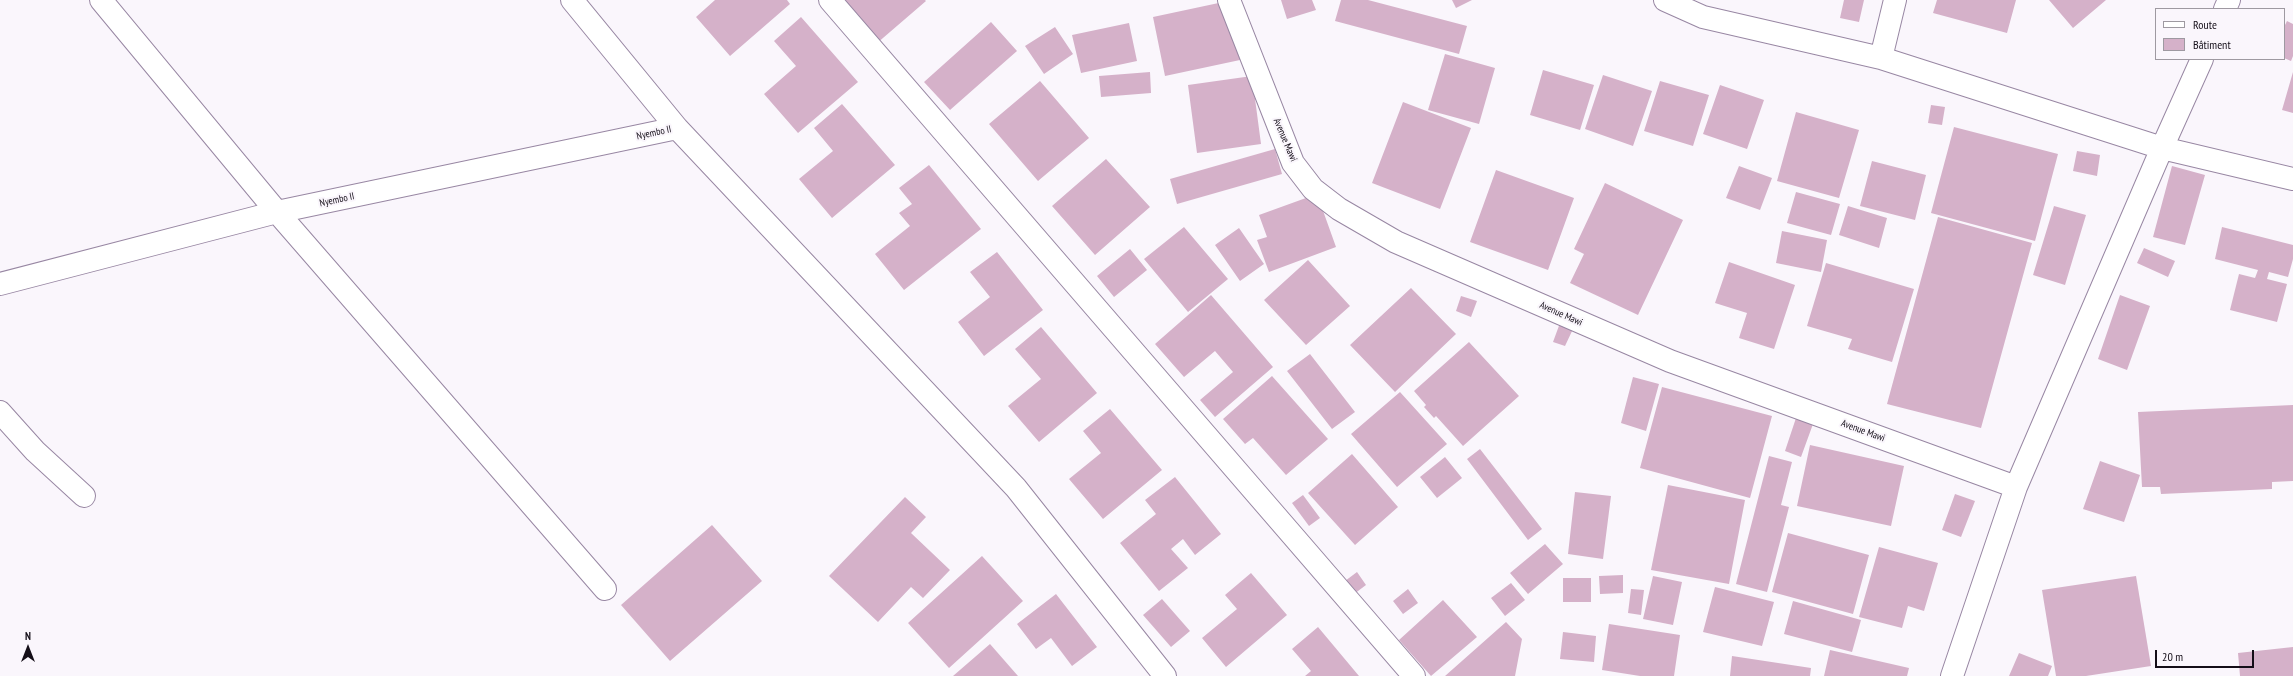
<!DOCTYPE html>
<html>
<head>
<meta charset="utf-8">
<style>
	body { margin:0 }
	#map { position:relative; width:2293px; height:676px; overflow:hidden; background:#faf6fc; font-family:"PT Sans Narrow",sans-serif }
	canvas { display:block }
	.legend { position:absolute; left:2155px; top:8px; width:130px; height:52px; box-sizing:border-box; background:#faf6fc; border:1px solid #9e99a1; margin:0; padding:5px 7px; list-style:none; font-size:12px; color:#140e18 }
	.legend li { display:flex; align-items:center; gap:8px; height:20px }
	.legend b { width:20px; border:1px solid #9e99a1 }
	.north { position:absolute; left:8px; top:628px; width:40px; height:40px; -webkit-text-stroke:3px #faf6fc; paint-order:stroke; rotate:0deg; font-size:11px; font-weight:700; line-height:16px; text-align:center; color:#140e18 }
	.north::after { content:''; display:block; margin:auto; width:14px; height:18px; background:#140e18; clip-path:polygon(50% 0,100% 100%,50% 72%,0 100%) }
	.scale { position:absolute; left:2155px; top:650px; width:99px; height:18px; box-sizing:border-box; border:2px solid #140e18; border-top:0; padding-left:5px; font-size:12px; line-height:14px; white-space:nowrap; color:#140e18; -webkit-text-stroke:3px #faf6fc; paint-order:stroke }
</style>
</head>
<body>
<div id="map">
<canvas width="2293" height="676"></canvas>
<ul class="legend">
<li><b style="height:5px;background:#fff"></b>Route</li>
<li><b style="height:11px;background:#d5b1c9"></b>Bâtiment</li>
</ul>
<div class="north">N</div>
<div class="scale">20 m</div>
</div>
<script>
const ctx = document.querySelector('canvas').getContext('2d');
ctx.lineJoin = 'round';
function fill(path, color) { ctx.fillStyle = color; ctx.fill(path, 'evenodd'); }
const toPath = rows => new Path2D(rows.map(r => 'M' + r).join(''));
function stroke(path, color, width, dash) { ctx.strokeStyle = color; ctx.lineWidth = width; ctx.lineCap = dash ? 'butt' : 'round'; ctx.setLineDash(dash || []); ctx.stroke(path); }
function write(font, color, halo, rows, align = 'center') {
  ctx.font = font + ' "PT Sans Narrow",sans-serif'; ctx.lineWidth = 4; ctx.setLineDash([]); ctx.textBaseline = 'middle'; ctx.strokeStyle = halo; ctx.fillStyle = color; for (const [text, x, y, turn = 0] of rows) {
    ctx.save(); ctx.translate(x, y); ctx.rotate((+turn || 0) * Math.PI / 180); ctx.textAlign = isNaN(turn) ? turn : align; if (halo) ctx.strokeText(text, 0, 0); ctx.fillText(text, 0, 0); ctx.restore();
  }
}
fill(toPath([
	[715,0,787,0,790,4,730,56,696,17],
	[838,0,925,0,926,1,876,44],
	[1281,0,1312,0,1316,10,1287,19],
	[1341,0,1368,0,1467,26,1459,54,1335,21],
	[1452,0,1472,0,1456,8],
	[1844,0,1864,0,1859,22,1840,18],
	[1937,0,2016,0,2007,33,1933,13],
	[2049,0,2106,0,2073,28],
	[1228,1,1240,60,1165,76,1153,17],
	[801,17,858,82,798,133,764,94,796,66,774,41],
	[2287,21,2293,24,2293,56,2291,61,2284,58,2284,27],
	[991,22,1017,51,950,110,924,82],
	[1129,23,1137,61,1081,73,1072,35],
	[1055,27,1073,54,1044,74,1025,46],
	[1445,54,1495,68,1479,124,1428,110],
	[1543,70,1594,85,1580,130,1530,115],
	[1150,72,1151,93,1101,97,1099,76],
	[2293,72,2293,113,2282,110],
	[1603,75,1652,91,1633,146,1585,129],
	[1252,76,1261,144,1197,153,1188,85],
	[1040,81,1089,138,1038,181,989,124],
	[1660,81,1709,95,1693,146,1644,131],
	[1720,85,1764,100,1747,149,1703,134],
	[1403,102,1471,128,1440,209,1372,183],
	[842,104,895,165,832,218,799,179,833,151,814,128],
	[1931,105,1945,107,1942,125,1928,123],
	[1796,112,1859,130,1839,198,1777,181],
	[1954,127,2058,154,2035,241,1931,213],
	[1275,149,1282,174,1177,204,1170,179],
	[2077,151,2100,155,2097,176,2073,171],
	[1106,159,1150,207,1095,255,1052,206],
	[1872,161,1926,175,1915,220,1860,206],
	[929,165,981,229,904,290,875,254,910,226,899,213,912,204,899,188],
	[1739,166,1772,178,1760,210,1726,198],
	[2172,166,2205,175,2185,245,2153,237],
	[1496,170,1574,198,1548,270,1470,242],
	[1605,183,1683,220,1638,315,1570,283,1584,254,1574,249],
	[1796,192,1840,204,1831,235,1787,223],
	[1317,194,1336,247,1269,272,1257,240,1267,237,1259,215],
	[1848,206,1887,218,1879,248,1839,235],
	[2054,206,2086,215,2065,285,2033,275],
	[1938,217,2032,243,1981,428,1887,404],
	[1184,227,1228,279,1188,312,1144,259],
	[2222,227,2293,245,2293,259,2288,277,2269,272,2267,279,2287,284,2277,322,2230,310,2239,274,2255,278,2258,270,2215,259],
	[1239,228,1264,264,1240,281,1215,245],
	[1782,231,1827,240,1821,272,1776,263],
	[2144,248,2175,261,2168,277,2137,263],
	[1130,249,1147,270,1114,297,1097,276],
	[997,252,1043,310,984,356,958,322,990,297,970,272],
	[1308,260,1350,306,1306,345,1264,300],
	[1729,262,1795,285,1774,349,1739,338,1747,313,1715,303],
	[1826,263,1914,289,1892,362,1848,349,1852,339,1807,326],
	[1411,288,1456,334,1395,392,1350,345],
	[1211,295,1273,367,1215,417,1200,400,1233,372,1215,351,1184,377,1155,344],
	[2120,295,2150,306,2127,370,2098,359],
	[1461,296,1477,301,1471,317,1456,311],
	[1560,323,1573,329,1565,346,1553,342],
	[1041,327,1097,393,1039,442,1008,406,1041,379,1015,349],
	[1469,342,1519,396,1463,446,1436,416,1434,418,1424,407,1426,405,1414,391],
	[1310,354,1355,412,1332,429,1287,371],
	[1272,376,1328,439,1286,475,1253,438,1245,444,1223,419],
	[1633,377,1659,384,1646,431,1621,423],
	[1662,387,1772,416,1750,498,1640,468],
	[1400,392,1447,444,1397,487,1351,434],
	[2293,405,2293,481,2272,482,2272,489,2161,494,2160,487,2142,487,2138,412],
	[1110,409,1162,470,1103,519,1069,479,1101,453,1083,431],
	[1796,418,1813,424,1801,457,1785,451],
	[1810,445,1904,466,1891,526,1797,506],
	[1480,449,1542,529,1528,540,1467,459],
	[1352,454,1398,507,1355,545,1308,493],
	[1769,456,1792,462,1781,505,1789,507,1767,592,1736,584],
	[1445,457,1462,478,1437,498,1420,477],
	[2100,461,2140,475,2124,522,2083,509],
	[1175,477,1221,534,1195,555,1183,539,1171,549,1188,568,1159,591,1120,543,1156,514,1145,500],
	[1668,485,1745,500,1729,584,1651,570],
	[1575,492,1611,496,1603,559,1568,554],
	[1955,494,1975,501,1961,537,1942,530],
	[1303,495,1320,518,1309,526,1292,503],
	[905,497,926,517,911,533,950,570,923,598,911,587,878,622,829,576],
	[712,525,762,581,670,661,621,605],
	[1788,533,1869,555,1853,614,1772,592],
	[1545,544,1563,564,1528,594,1510,573],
	[1879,547,1938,563,1924,611,1908,606,1902,628,1859,617],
	[982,556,1023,601,949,668,908,623],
	[1357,572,1366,585,1354,594,1345,581],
	[1251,573,1287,615,1226,667,1202,638,1237,609,1225,595],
	[1623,575,1623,593,1600,594,1599,576],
	[1653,576,1682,582,1673,625,1643,619],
	[2136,576,2151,666,2086,676,2056,676,2042,590],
	[1563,578,1591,578,1591,602,1563,602],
	[1511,583,1525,600,1505,616,1491,598],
	[1715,587,1774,602,1762,646,1703,632],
	[1408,589,1418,603,1403,614,1393,601],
	[1631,589,1644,590,1641,615,1628,613],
	[1056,594,1097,647,1072,666,1051,638,1036,649,1017,624],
	[1162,599,1190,631,1171,647,1143,615],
	[1443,600,1477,637,1431,676,1399,640],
	[1793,601,1861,620,1852,652,1784,634],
	[1506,622,1522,639,1515,676,1445,676],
	[1609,624,1680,635,1674,676,1640,676,1602,670],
	[1318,627,1359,676,1305,676,1311,671,1292,649],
	[1563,632,1596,636,1594,662,1560,659],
	[990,644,1018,676,953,676],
	[2293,647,2293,676,2240,676,2238,653],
	[1830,650,1909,668,1907,676,1824,676],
	[2019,653,2052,666,2048,676,2009,676],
	[1732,656,1811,668,1810,676,1730,676]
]), '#d5b1c9');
const minor = toPath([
	[101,0,277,212,605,589],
	[572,0,677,128,1016,488,1165,676],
	[830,0,1414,676],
	[1229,0,1293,163,1313,189,1339,209,1396,242,1670,361,2016,487],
	[1665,0,1703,17,1881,58,2162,148,2293,179],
	[2225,9,2229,0],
	[1881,58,1895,0],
	[0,284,277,212,677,128],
	[0,412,35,451,84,496],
	[1952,676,2016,487,2162,148,2202,59]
]);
stroke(minor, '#9887a3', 24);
stroke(minor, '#fff', 22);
write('10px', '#140e18', '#faf6fc', [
	["Nyembo II",654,133,-12],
	["Avenue Mawi",1285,140,67],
	["Nyembo II",337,200,-12],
	["Avenue Mawi",1561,314,24],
	["Avenue Mawi",1863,431,20]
]);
</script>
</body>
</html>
